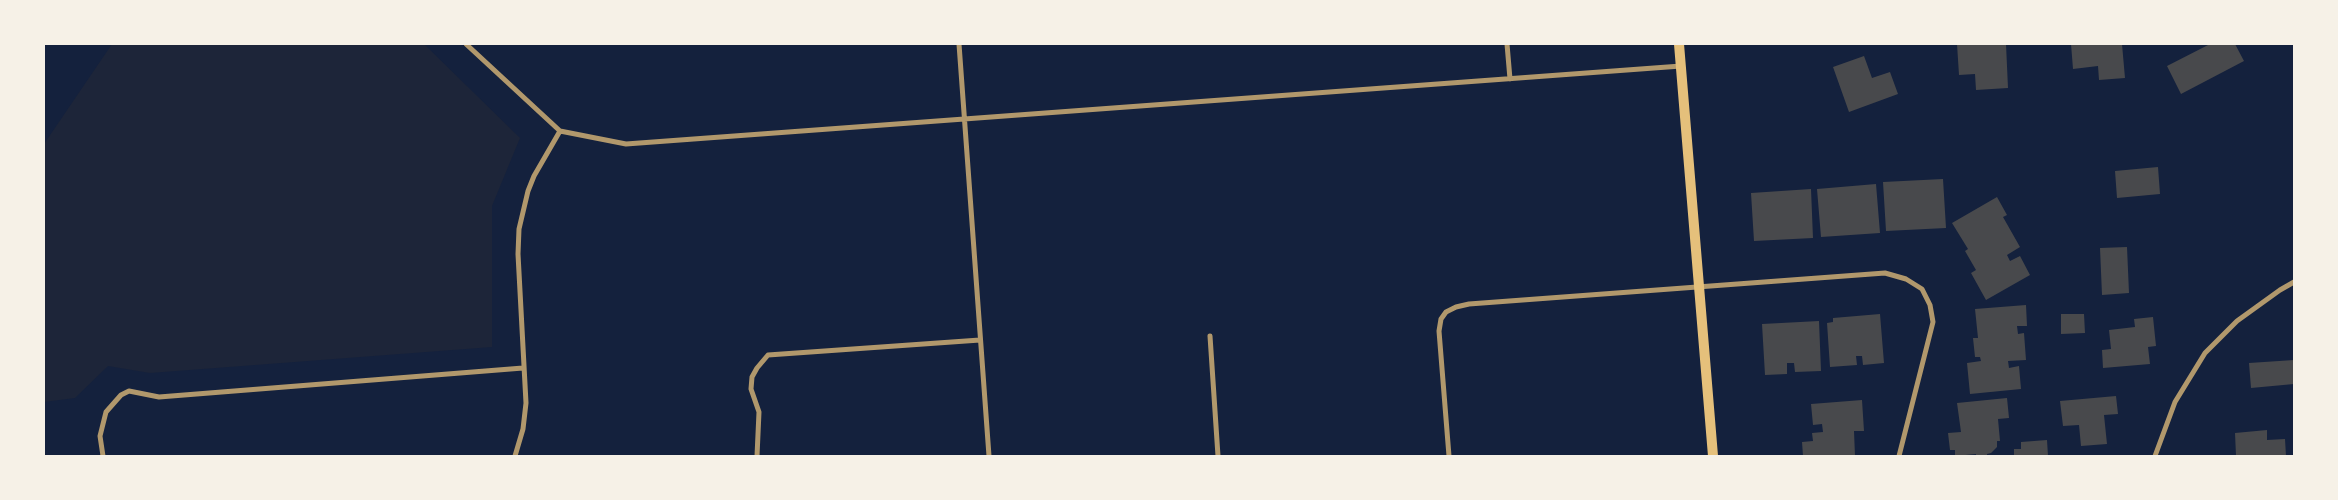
<!DOCTYPE html>
<html>
<head>
<meta charset="utf-8">
<style>
	body { margin:0 }
	#map { position:relative; width:2338px; height:500px; overflow:hidden; background:#14213d; font-family:"Playfair Display",serif }
	canvas { display:block }
	.frame { position:absolute; inset:0; border:45px solid #f6f1e7; pointer-events:none }
</style>
</head>
<body>
<div id="map">
<canvas width="2338" height="500"></canvas>
<div class="frame"></div>
</div>
<script>
const ctx = document.querySelector('canvas').getContext('2d');
ctx.lineJoin = 'round';
function fill(path, color) { ctx.fillStyle = color; ctx.fill(path, 'evenodd'); }
const toPath = rows => new Path2D(rows.map(r => 'M' + r).join(''));
function stroke(path, color, width, dash) { ctx.strokeStyle = color; ctx.lineWidth = width; ctx.lineCap = dash ? 'butt' : 'round'; ctx.setLineDash(dash || []); ctx.stroke(path); }
fill(toPath([
	[112,44,424,44,520,138,492,206,492,347,150,373,108,366,75,398,44,402,44,144]
]), '#1d2539');
fill(toPath([
	[1957,44,2006,44,2008,88,1976,90,1975,74,1959,75],
	[2071,44,2122,44,2125,78,2099,80,2098,66,2073,69],
	[2210,44,2235,44,2244,61,2181,94,2167,66],
	[1864,56,1872,78,1890,72,1898,94,1849,112,1833,67],
	[2158,167,2160,194,2117,198,2115,171],
	[1943,179,1946,228,1886,231,1883,182],
	[1876,184,1880,233,1821,237,1817,189],
	[1811,189,1813,238,1754,241,1751,193],
	[1997,197,2007,215,2003,217,2020,247,2007,255,2010,261,2020,256,2030,275,1986,300,1971,273,1976,270,1965,251,1968,249,1952,223],
	[2127,247,2129,293,2102,295,2100,248],
	[2026,305,2027,326,2017,326,2018,334,2024,333,2026,360,2008,361,2009,368,2019,366,2021,389,1970,394,1967,363,1981,361,1980,357,1975,357,1973,338,1978,338,1975,309],
	[1880,314,1884,363,1863,365,1862,356,1856,356,1857,365,1830,367,1827,323,1833,322,1833,318],
	[2061,314,2084,314,2085,333,2061,334],
	[2153,317,2156,346,2148,347,2150,364,2103,368,2102,350,2111,349,2109,330,2135,327,2134,319],
	[1819,321,1821,371,1795,372,1794,363,1787,363,1787,374,1765,375,1762,324],
	[2294,360,2294,384,2251,388,2249,363],
	[2116,396,2118,414,2104,415,2107,444,2081,446,2079,425,2063,426,2060,401],
	[2007,398,2009,418,1998,419,2000,441,1997,441,1997,447,1991,453,1987,454,1987,456,1976,456,1976,454,1955,456,1955,450,1950,450,1948,433,1961,432,1957,403],
	[1862,400,1864,431,1854,431,1855,456,1803,456,1802,442,1813,441,1812,433,1823,432,1822,424,1813,425,1811,404],
	[2267,430,2267,440,2285,439,2286,456,2236,456,2235,433],
	[2047,440,2048,456,2014,456,2014,449,2021,449,2021,442]
]), '#48494c');
stroke(toPath([
	[466,44,560,131,626,144,1681,66],
	[959,44,989,456],
	[1507,44,1510,79],
	[1210,336,1218,456],
	[103,456,100,436,106,412,121,395,129,391,159,397,523,368],
	[515,456,523,429,526,403,518,254,519,229,528,191,534,176,560,131],
	[757,456,759,412,751,389,752,377,757,368,768,355,980,340],
	[1449,456,1439,331,1441,319,1446,312,1456,307,1469,304,1885,273,1906,279,1922,289,1930,305,1933,322,1899,456],
	[2155,456,2175,402,2205,353,2237,321,2280,290,2294,282]
]), '#b1986c', 5);
stroke(toPath([
	[1679,44,1713,456]
]), '#e5c07b', 10);
</script>
</body>
</html>
